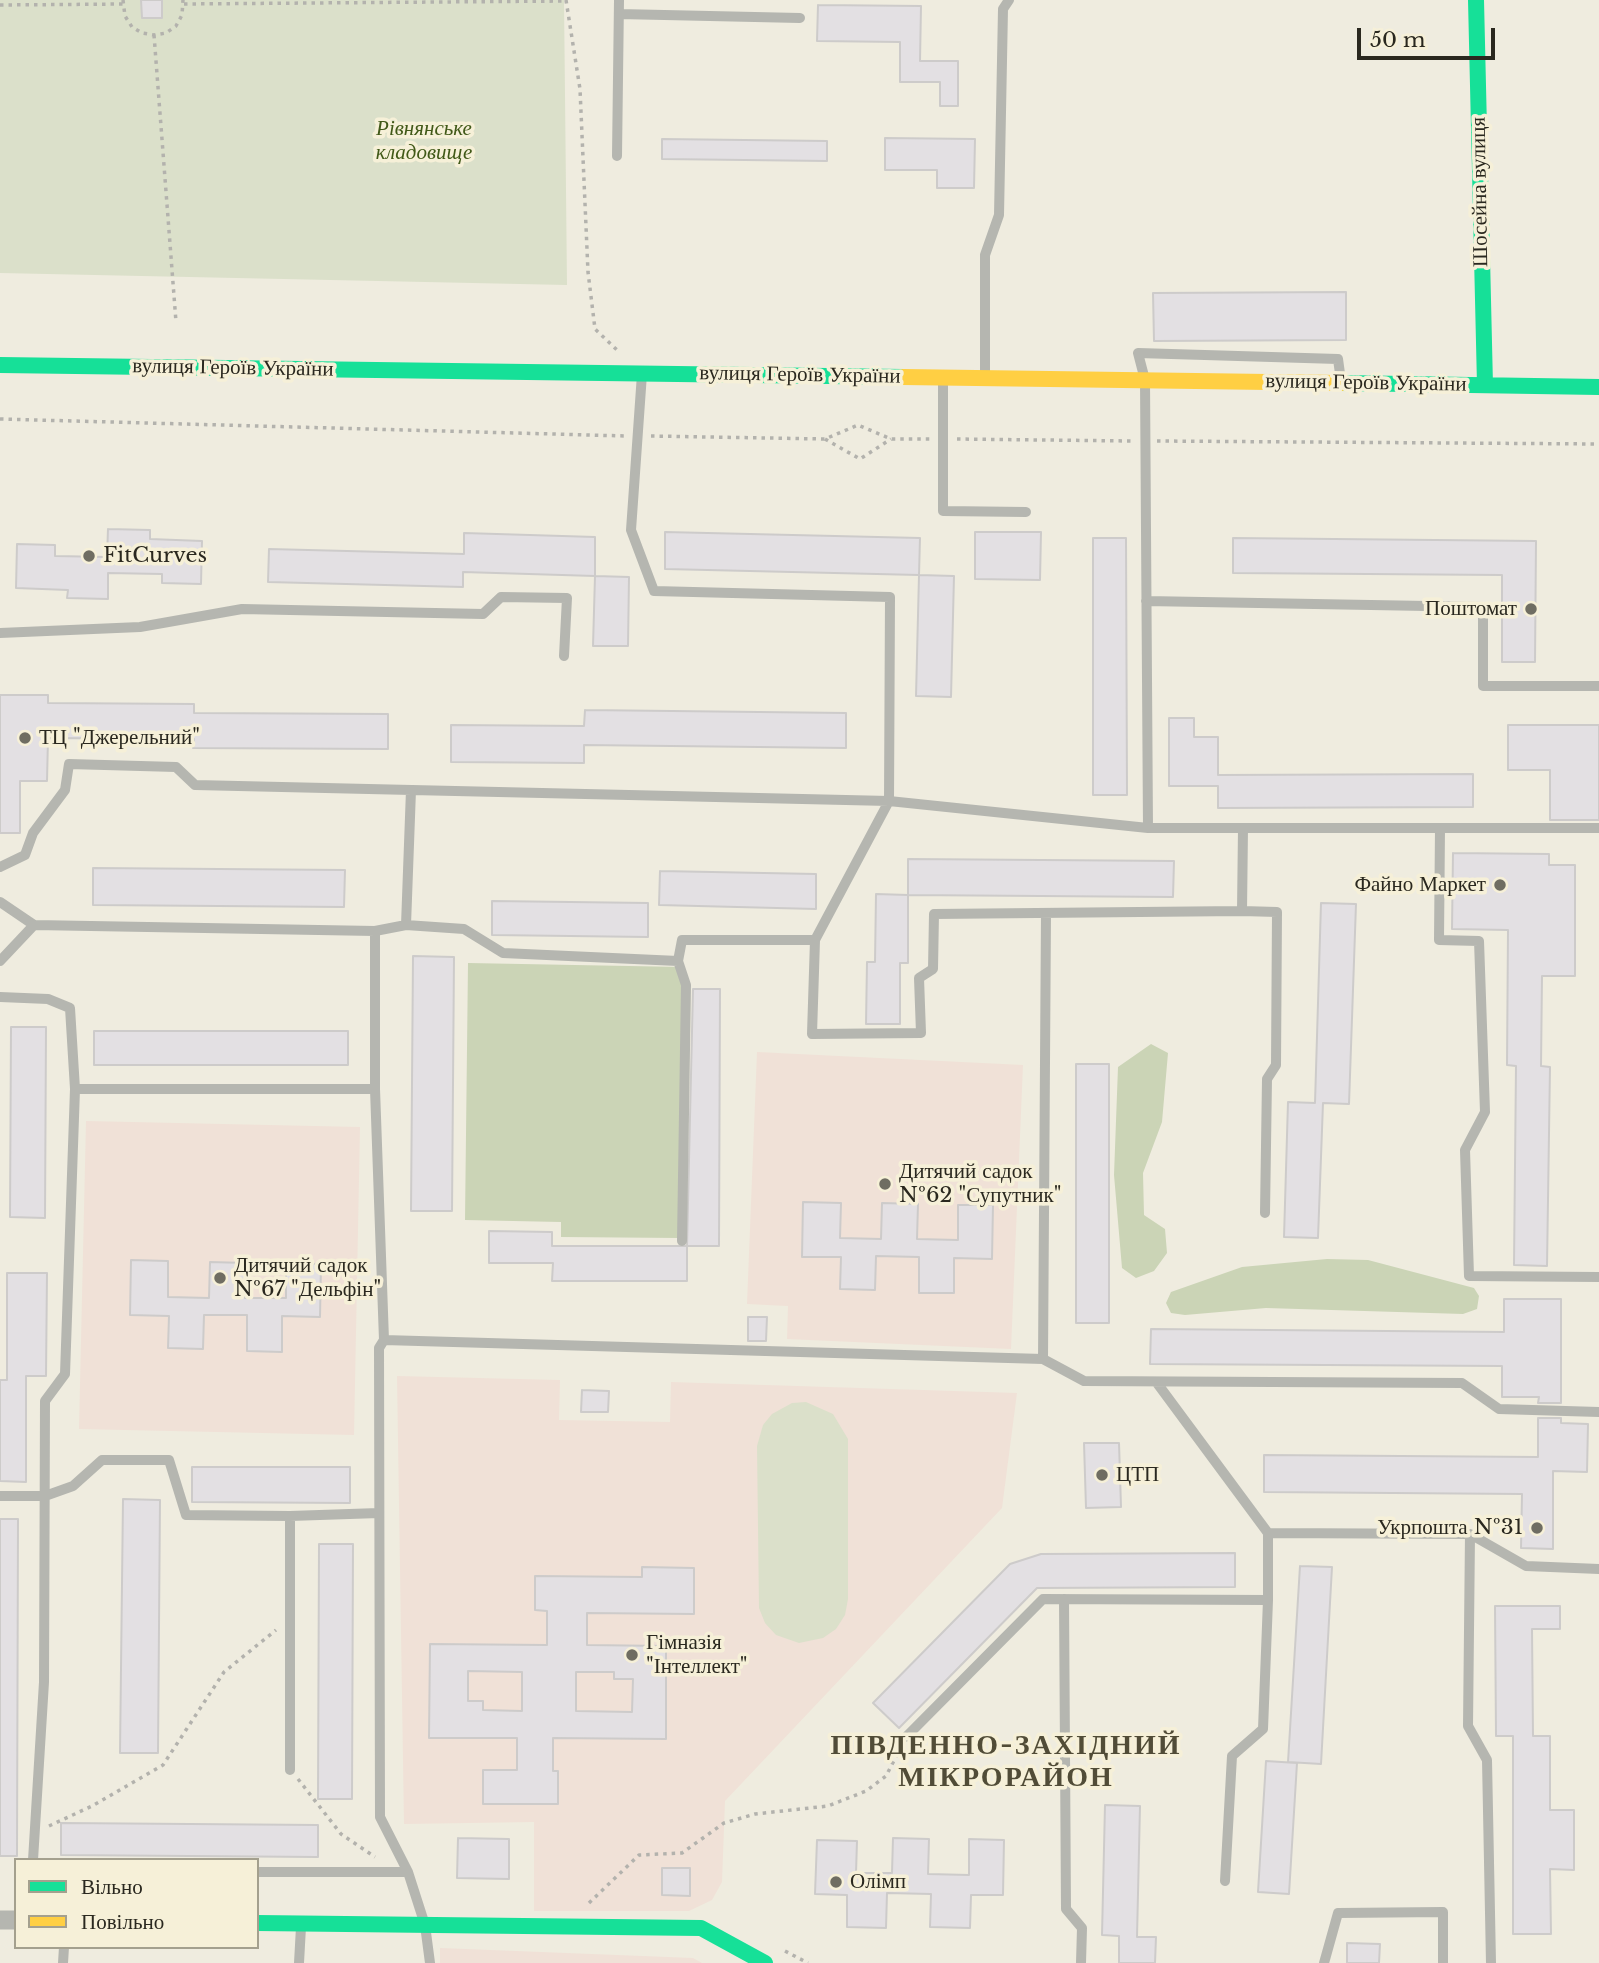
<!DOCTYPE html>
<html>
<head>
<meta charset="utf-8">
<style>
	body { margin:0 }
	#map { position:relative; width:1599px; height:1963px; overflow:hidden; background:#efecdf; font-family:"Libre Baskerville",serif }
	canvas { display:block }
	.legend { position:absolute; left:14px; top:1858px; width:245px; height:91px; box-sizing:border-box; background:#f6f0d8; border:2px solid #a4a08e; margin:0; padding:9px 12px; list-style:none; font-size:21px; color:#2a281f }
	.legend li { display:flex; align-items:center; gap:14px; height:35px }
	.legend b { width:35px; border:2px solid #a4a08e }
	.scale { position:absolute; left:1357px; top:28px; width:138px; height:32px; box-sizing:border-box; border:4px solid #2a281f; border-top:0; padding-left:9px; font-size:21px; line-height:24px; white-space:nowrap; color:#2a281f; -webkit-text-stroke:5px #f6f0d8; paint-order:stroke }
</style>
</head>
<body>
<div id="map">
<canvas width="1599" height="1963"></canvas>
<ul class="legend">
<li><b style="height:9px;background:#16e098"></b>Вільно</li>
<li><b style="height:9px;background:#ffcf43"></b>Повільно</li>
</ul>
<div class="scale">50 m</div>
</div>
<script>
const ctx = document.querySelector('canvas').getContext('2d');
ctx.lineJoin = 'round';
function fill(path, color) { ctx.fillStyle = color; ctx.fill(path, 'evenodd'); }
const toPath = rows => new Path2D(rows.map(r => 'M' + r).join(''));
function stroke(path, color, width, dash) { ctx.strokeStyle = color; ctx.lineWidth = width; ctx.lineCap = dash ? 'butt' : 'round'; ctx.setLineDash(dash || []); ctx.stroke(path); }
function write(font, color, halo, rows, align = 'center') {
  ctx.font = font + ' "Libre Baskerville",serif'; ctx.lineWidth = 7; ctx.setLineDash([]); ctx.textBaseline = 'middle'; ctx.strokeStyle = halo; ctx.fillStyle = color; for (const [text, x, y, turn = 0] of rows) {
    ctx.save(); ctx.translate(x, y); ctx.rotate((+turn || 0) * Math.PI / 180); ctx.textAlign = isNaN(turn) ? turn : align; if (halo) ctx.strokeText(text, 0, 0); ctx.fillText(text, 0, 0); ctx.restore();
  }
}
fill(toPath([
	[757,1052,1023,1065,1011,1349,787,1339,788,1306,747,1304],
	[86,1121,360,1127,354,1435,79,1429],
	[397,1376,560,1380,559,1420,670,1422,671,1382,1017,1393,1002,1508,725,1801,722,1882,712,1900,689,1911,534,1911,534,1822,404,1824],
	[440,1948,693,1958,702,1963,440,1963]
]), '#f0e1d7');
fill(toPath([
	[0,0,564,0,567,285,0,273],
	[806,1402,833,1414,848,1439,848,1599,845,1615,836,1629,823,1638,799,1643,776,1635,765,1623,759,1608,757,1446,763,1425,772,1414,792,1403]
]), '#dbe0ca');
fill(toPath([
	[468,963,682,967,679,1238,561,1237,561,1222,465,1220],
	[1151,1044,1168,1053,1162,1122,1143,1173,1144,1215,1165,1229,1167,1253,1154,1271,1136,1278,1122,1268,1114,1175,1118,1067],
	[1327,1259,1368,1260,1474,1288,1479,1296,1477,1309,1463,1314,1266,1308,1185,1315,1171,1313,1166,1303,1171,1292,1242,1267]
]), '#cbd4b6');
const building = toPath([
	[141,0,162,0,162,18,142,18,141,0],
	[818,5,921,6,920,61,958,61,958,106,940,106,940,82,900,82,900,42,817,41,818,5],
	[885,138,975,139,974,188,937,188,937,170,885,170,885,138],
	[662,139,827,141,827,161,662,159,662,139],
	[1346,292,1346,340,1154,341,1153,293,1346,292],
	[108,529,150,530,150,539,202,541,201,584,162,583,162,574,108,573,108,599,67,598,68,590,16,588,17,544,55,545,55,556,107,557,108,529],
	[665,532,920,538,919,575,665,569,665,532],
	[975,532,1041,532,1040,580,975,579,975,532],
	[464,533,595,537,595,576,463,572,463,587,268,582,269,549,464,554,464,533],
	[1093,538,1126,538,1127,795,1093,795,1093,538],
	[1233,538,1536,541,1535,662,1502,662,1502,575,1233,573,1233,538],
	[919,575,954,576,951,697,916,696,919,575],
	[595,576,629,577,628,646,593,646,595,576],
	[0,695,48,695,48,703,194,704,194,713,388,714,388,749,193,748,194,739,48,738,47,781,20,781,20,833,0,833,0,695],
	[585,710,846,713,846,748,584,745,584,763,451,762,451,725,584,726,585,710],
	[1169,718,1194,718,1194,737,1218,737,1218,775,1473,774,1473,807,1218,808,1218,786,1169,786,1169,718],
	[1508,725,1599,725,1599,820,1550,820,1550,770,1508,770,1508,725],
	[1453,853,1549,854,1549,865,1575,865,1575,976,1542,976,1541,1066,1550,1067,1547,1266,1514,1265,1516,1066,1507,1065,1508,930,1452,929,1453,853],
	[908,859,1174,861,1173,897,908,895,908,859],
	[93,868,345,870,344,907,93,905,93,868],
	[660,871,816,874,816,909,659,905,660,871],
	[876,894,908,895,908,963,900,963,900,1024,866,1024,867,962,875,962,876,894],
	[492,901,648,903,648,937,492,935,492,901],
	[1321,903,1356,904,1349,1104,1323,1103,1318,1238,1284,1237,1288,1102,1315,1103,1321,903],
	[413,956,454,957,452,1211,411,1211,413,956],
	[693,989,720,989,719,1246,687,1246,693,989],
	[11,1027,46,1027,45,1218,10,1217,11,1027],
	[94,1031,348,1031,348,1065,94,1065,94,1031],
	[1076,1064,1109,1064,1109,1323,1076,1323,1076,1064],
	[803,1202,841,1203,840,1238,881,1239,882,1203,918,1204,917,1239,958,1240,958,1205,993,1205,992,1259,954,1258,954,1293,919,1293,919,1257,876,1256,875,1290,840,1289,841,1257,802,1257,803,1202],
	[489,1231,552,1232,552,1246,687,1246,687,1281,552,1281,553,1263,489,1263,489,1231],
	[131,1260,168,1261,168,1297,209,1298,210,1262,246,1263,245,1298,286,1298,286,1263,321,1264,320,1317,282,1316,282,1352,247,1351,247,1315,204,1315,203,1349,168,1348,169,1316,130,1315,131,1260],
	[7,1273,47,1273,46,1376,26,1376,26,1482,0,1481,0,1380,7,1380,7,1273],
	[1504,1299,1561,1299,1561,1403,1538,1403,1539,1397,1502,1397,1502,1366,1150,1364,1151,1329,1504,1332,1504,1299],
	[748,1317,767,1317,766,1341,748,1341,748,1317],
	[582,1390,609,1391,608,1412,581,1412,582,1390],
	[1538,1418,1561,1418,1561,1423,1588,1424,1587,1472,1553,1471,1553,1549,1521,1548,1522,1494,1264,1492,1264,1455,1538,1457,1538,1418],
	[1084,1443,1119,1443,1121,1507,1086,1508,1084,1443],
	[192,1467,350,1467,350,1503,192,1502,192,1467],
	[123,1499,160,1500,158,1753,120,1753,123,1499],
	[0,1519,18,1519,17,1856,0,1856,0,1519],
	[319,1544,353,1544,352,1799,318,1799,319,1544],
	[1235,1553,1235,1587,1037,1588,899,1728,873,1703,1010,1564,1041,1554,1235,1553],
	[1300,1566,1332,1567,1321,1764,1288,1762,1300,1566],
	[642,1567,694,1568,694,1614,587,1613,587,1645,666,1646,666,1739,553,1738,553,1771,558,1771,558,1804,483,1804,483,1770,517,1770,517,1738,429,1738,430,1644,547,1645,547,1611,535,1610,535,1576,642,1577,642,1567],
	[468,1671,522,1672,522,1711,483,1710,483,1701,468,1701,468,1671],
	[576,1672,614,1672,614,1679,633,1679,632,1712,576,1711,576,1672],
	[1495,1606,1560,1606,1560,1629,1532,1629,1533,1736,1550,1736,1550,1810,1574,1810,1574,1870,1550,1869,1551,1934,1513,1934,1513,1736,1496,1736,1495,1606],
	[1266,1761,1297,1763,1289,1894,1258,1892,1266,1761],
	[1105,1805,1140,1806,1137,1937,1156,1937,1155,1963,1119,1963,1119,1936,1102,1935,1105,1805],
	[61,1823,318,1825,318,1857,61,1855,61,1823],
	[458,1838,509,1839,509,1879,457,1878,458,1838],
	[893,1838,929,1839,928,1874,969,1875,969,1839,1004,1840,1003,1895,971,1895,970,1928,930,1927,931,1894,887,1893,886,1928,847,1927,847,1895,815,1894,817,1840,857,1841,856,1873,892,1873,893,1838],
	[662,1868,690,1868,690,1896,662,1895,662,1868],
	[1347,1943,1380,1944,1379,1963,1347,1963,1347,1943]
]);
fill(building, '#e3e0e3');
stroke(building, '#cdcbca', 2);
stroke(toPath([
	[123,0,125,16,132,27,142,33,154,35,166,33,176,26,182,15,183,0],
	[566,0,580,89,588,272,595,329,617,350],
	[184,4,566,1],
	[0,5,123,4],
	[154,35,176,322],
	[0,419,626,436],
	[651,436,825,439,858,425,891,439,932,439],
	[825,439,860,459,891,439],
	[957,439,1131,441],
	[1157,441,1599,444],
	[298,1779,341,1834,375,1857],
	[49,1826,92,1806,163,1765,224,1672,276,1630],
	[589,1903,639,1855,682,1853,724,1823,755,1814,828,1806,866,1791,886,1776,900,1749],
	[785,1951,808,1963]
]), '#b3b2ad', 3.5, [3.5, 5]);
stroke(toPath([
	[619,14,800,18],
	[617,156,619,0],
	[985,377,985,255,999,215,1003,9,1009,0],
	[943,382,943,511,1026,512],
	[1146,601,1483,607,1483,686,1599,686],
	[0,633,140,627,242,609,483,614,501,597,567,598,564,656],
	[1148,828,1145,380,1138,353,1338,359,1341,381],
	[1440,828,1439,940,1479,941,1485,1112,1465,1150,1469,1276,1599,1277],
	[0,867,25,855,33,833,65,790,69,764,176,767,195,785,889,801,1148,828,1599,828],
	[0,902,34,925],
	[1242,911,1277,912,1276,1065,1267,1079,1265,1213],
	[406,925,464,929,503,953,678,961,682,940,815,940,889,801,890,597,654,591,631,530,642,374],
	[375,931,406,925,411,790],
	[815,940,812,1034,921,1033,919,978,933,969,934,914,1242,911,1243,828],
	[0,961,34,925,375,931,375,1089],
	[678,961,686,985,682,1241],
	[0,997,48,999,70,1008,75,1089,375,1089,384,1340,379,1348,380,1817,408,1872,425,1925,430,1963],
	[384,1340,1043,1359,1084,1381,1462,1383,1499,1409,1599,1412],
	[1043,1359,1046,913],
	[0,1496,45,1496,73,1486,102,1460,169,1460,186,1515,290,1516,379,1513],
	[1268,1533,1470,1534,1526,1566,1599,1569],
	[1470,1534,1468,1726,1487,1760,1491,1963],
	[1064,1599,1066,1909,1082,1928,1081,1963],
	[906,1737,1043,1599,1268,1600,1268,1533,1157,1383],
	[290,1770,290,1516],
	[33,1860,44,1682,45,1401,65,1374,75,1089],
	[257,1872,408,1872],
	[1225,1881,1232,1756,1263,1729,1268,1600],
	[63,1963,64,1947],
	[299,1963,301,1927],
	[1324,1963,1338,1913,1443,1912,1443,1963]
]), '#b5b6b0', 10);
stroke(toPath([
	[0,1920,16,1920]
]), '#b5b6b0', 19);
stroke(toPath([
	[1476,0,1485,385],
	[0,365,903,377],
	[1342,383,1599,387],
	[257,1923,701,1928,765,1963]
]), '#16e098', 16);
stroke(toPath([
	[903,377,1342,383]
]), '#ffcf43', 16);
for (const [x, y, r, color] of [
	[89,556,7,"#6f6d62"],
	[1531,609,7,"#6f6d62"],
	[25,738,7,"#6f6d62"],
	[1500,885,7,"#6f6d62"],
	[885,1184,7,"#6f6d62"],
	[220,1278,7,"#6f6d62"],
	[1102,1475,7,"#6f6d62"],
	[1537,1528,7,"#6f6d62"],
	[632,1655,7,"#6f6d62"],
	[836,1882,7,"#6f6d62"]
]) { const dot = new Path2D(); dot.arc(x, y, r, 0, 2 * Math.PI); ctx.fillStyle = color; ctx.fill(dot); stroke(dot, '#f6f0d8', 2.5); }
write('italic 21px', '#415918', '#f6f0d8', [
	["Рівнянське",424,129],
	["кладовище",424,153]
]);
write('21px', '#2a281f', '#f6f0d8', [
	["Шосейна вулиця",1480,192,-91],
	["вулиця Героїв України",233,368,1],
	["вулиця Героїв України",800,375,1],
	["вулиця Героїв України",1366,383,1]
]);
write('21px', '#2a281f', '#f6f0d8', [
	["FitCurves",103,556],
	["Поштомат",1517,609,"right"],
	["ТЦ \"Джерельний\"",39,738],
	["Файно Маркет",1486,885,"right"],
	["Дитячий садок",899,1172],
	["№62 \"Супутник\"",899,1196],
	["Дитячий садок",234,1266],
	["№67 \"Дельфін\"",234,1290],
	["ЦТП",1116,1475],
	["Укрпошта №31",1523,1528,"right"],
	["Гімназія",646,1643],
	["\"Інтеллект\"",646,1667],
	["Олімп",850,1882]
], 'left');
ctx.letterSpacing = '2px';
write('bold 28px', '#514c37', '#f6f0d8', [
	["ПІВДЕННО-ЗАХІДНИЙ",1006,1746],
	["МІКРОРАЙОН",1006,1778]
]);
ctx.letterSpacing = '0px';
</script>
</body>
</html>
